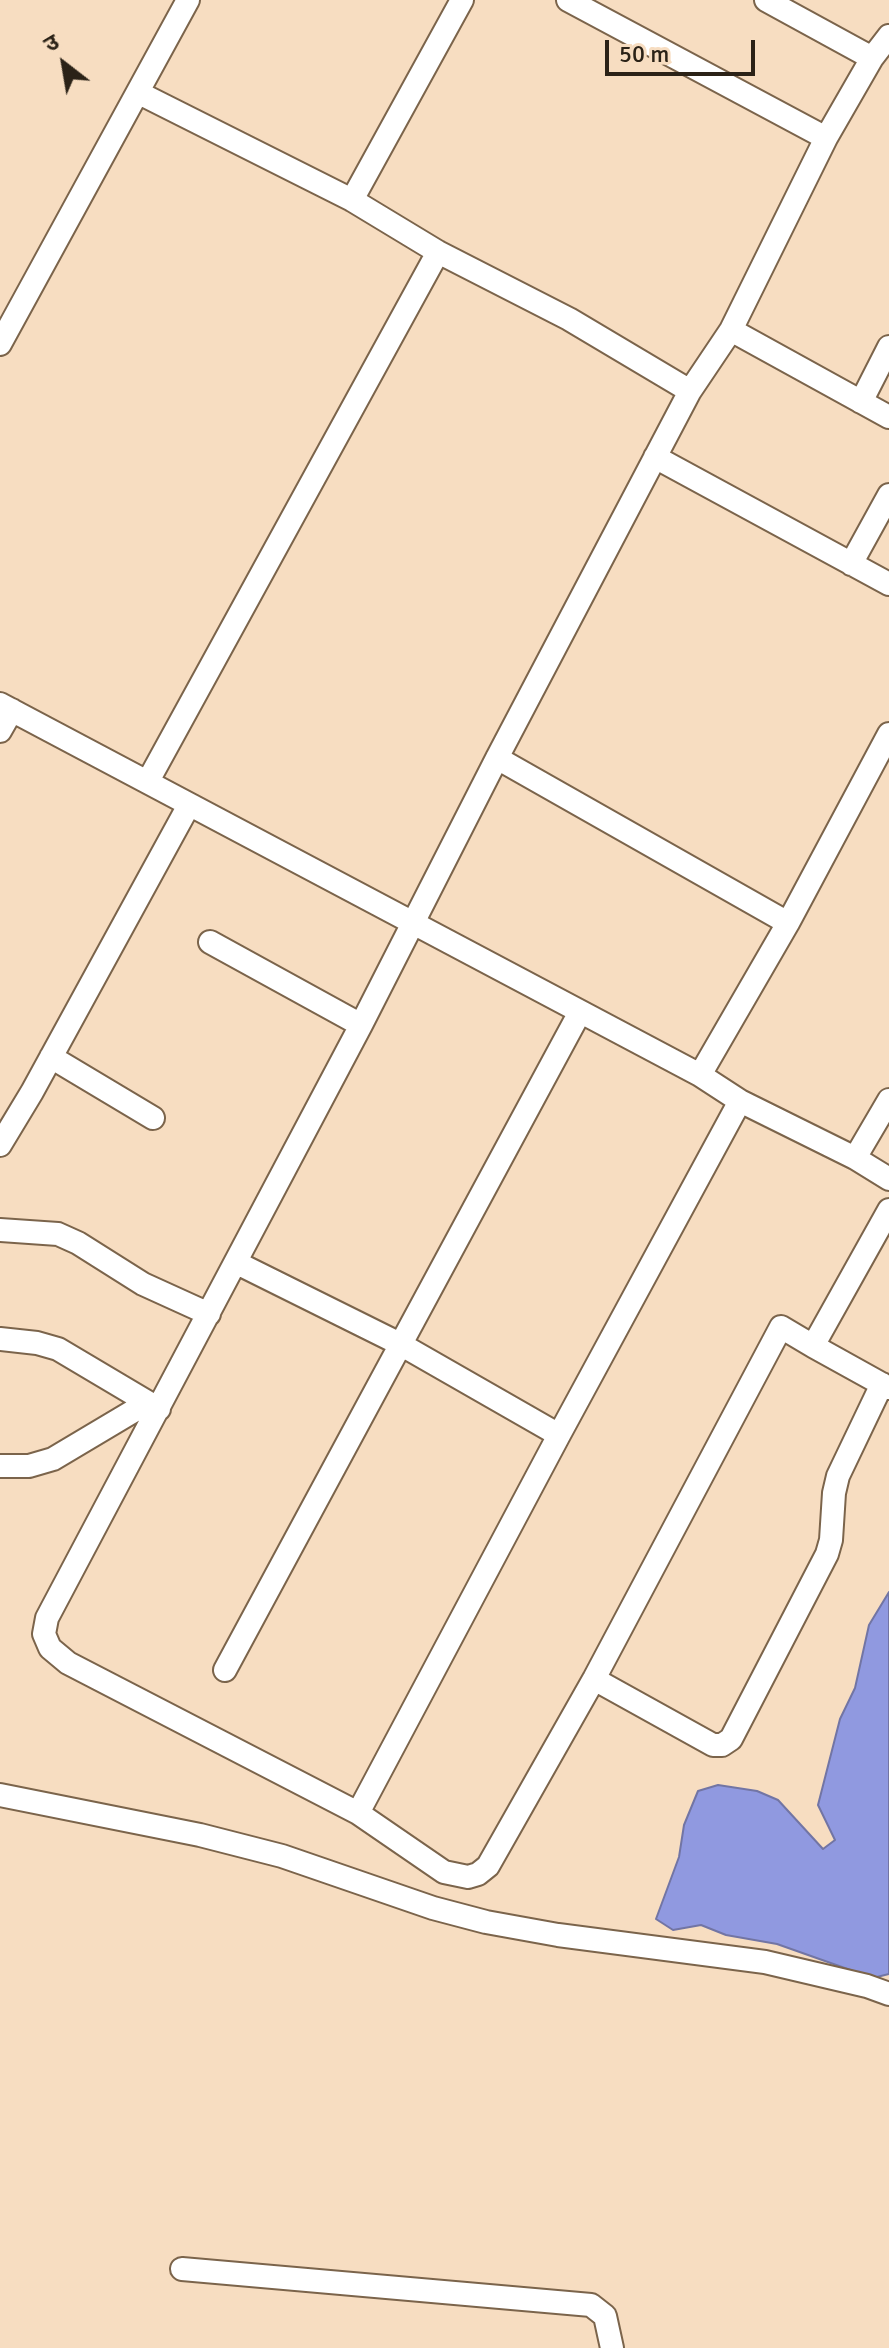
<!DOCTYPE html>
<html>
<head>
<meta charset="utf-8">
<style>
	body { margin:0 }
	#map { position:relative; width:889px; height:2348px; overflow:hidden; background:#f7ddc1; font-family:Signika,"Noto Sans Devanagari",sans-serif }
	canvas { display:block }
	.north { position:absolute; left:24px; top:24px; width:80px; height:80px; -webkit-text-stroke:6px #f7ddc1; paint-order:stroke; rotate:329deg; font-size:22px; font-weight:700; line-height:32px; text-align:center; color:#2b2217 }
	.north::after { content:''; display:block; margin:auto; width:28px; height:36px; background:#2b2217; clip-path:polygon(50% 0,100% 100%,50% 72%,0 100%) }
	.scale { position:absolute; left:605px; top:40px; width:150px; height:36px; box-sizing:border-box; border:4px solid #2b2217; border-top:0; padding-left:10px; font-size:24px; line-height:28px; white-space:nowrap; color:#2b2217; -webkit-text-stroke:6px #f7ddc1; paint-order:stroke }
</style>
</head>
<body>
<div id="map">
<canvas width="889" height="2348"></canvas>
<div class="north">उ</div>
<div class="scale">50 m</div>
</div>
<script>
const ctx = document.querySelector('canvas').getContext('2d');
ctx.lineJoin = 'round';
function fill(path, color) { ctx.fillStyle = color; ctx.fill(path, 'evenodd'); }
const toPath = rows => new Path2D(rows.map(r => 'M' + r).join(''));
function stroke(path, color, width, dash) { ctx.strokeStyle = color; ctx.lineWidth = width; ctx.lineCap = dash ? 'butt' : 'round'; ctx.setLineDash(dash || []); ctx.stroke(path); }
const water = toPath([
	[889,1592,889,1974,873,1978,777,1944,726,1935,701,1925,673,1930,656,1919,679,1857,684,1825,698,1791,718,1785,757,1791,778,1800,823,1849,835,1840,818,1805,840,1719,855,1688,869,1625,889,1592]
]);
fill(water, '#9099e0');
stroke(water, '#7275a4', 2);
const minor = toPath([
	[568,0,826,138],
	[766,0,872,58],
	[889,36,872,58,826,138,731,330,690,391,497,758,361,1025,47,1618,44,1634,50,1648,68,1663,358,1813,444,1872,468,1877,478,1874,488,1866,594,1679,781,1327,813,1346,889,1210],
	[139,93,352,200,438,252,569,319,690,391],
	[352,200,462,0],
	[731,330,889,417],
	[0,344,188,0],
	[861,402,889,347],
	[655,457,889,584],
	[851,564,889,495],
	[0,704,700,1075,740,1101,855,1158,889,1179],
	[0,731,12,710],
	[497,758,788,923],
	[148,781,438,252],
	[210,942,361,1025],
	[51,1057,153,1118],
	[700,1075,788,923,889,734],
	[0,1145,32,1092,189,805],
	[855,1158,889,1100],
	[0,1230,58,1234,78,1243,143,1284,209,1314],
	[237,1263,400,1344,559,1435],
	[0,1339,37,1343,58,1349,159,1409],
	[813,1346,889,1388],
	[0,1466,29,1466,53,1459,147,1403],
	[225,1670,580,1012],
	[594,1679,713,1745,722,1745,731,1739,827,1554,831,1540,834,1493,838,1476,882,1384],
	[0,1795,200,1835,282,1856,433,1908,486,1922,558,1935,765,1962,867,1986,889,1994],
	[358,1813,559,1435,740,1101],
	[182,2269,591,2305,605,2316,612,2348]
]);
stroke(minor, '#7b644b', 26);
stroke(minor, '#fff', 22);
</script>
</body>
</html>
